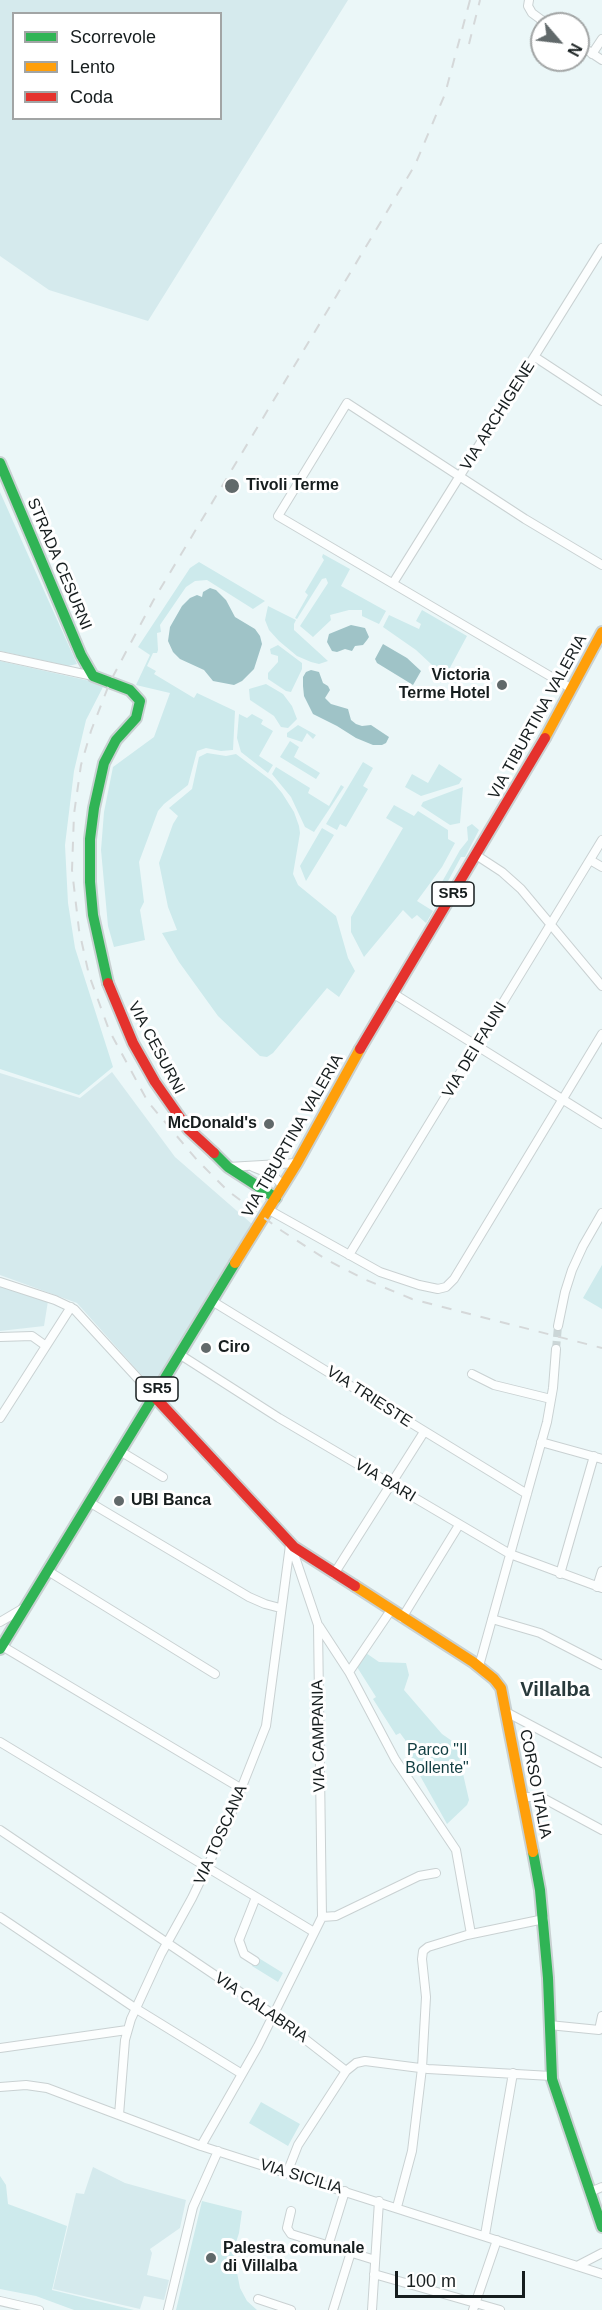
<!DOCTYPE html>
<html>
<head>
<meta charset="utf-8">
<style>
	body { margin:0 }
	#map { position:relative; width:602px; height:2310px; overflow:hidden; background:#ebf7f8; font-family:Helvetica,sans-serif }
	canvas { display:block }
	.legend { position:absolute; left:12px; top:12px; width:210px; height:108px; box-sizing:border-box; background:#fff; border:2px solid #a2a5a5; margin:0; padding:8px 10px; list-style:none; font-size:18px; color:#161d1e }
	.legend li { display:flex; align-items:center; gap:12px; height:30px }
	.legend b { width:30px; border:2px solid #a2a5a5 }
	.north { position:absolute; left:530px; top:12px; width:60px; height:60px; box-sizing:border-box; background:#fff; border:2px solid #a2a5a5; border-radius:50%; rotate:118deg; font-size:16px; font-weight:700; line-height:24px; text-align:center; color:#161d1e }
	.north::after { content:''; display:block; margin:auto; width:21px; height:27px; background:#61696a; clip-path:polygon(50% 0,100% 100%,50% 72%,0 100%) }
	.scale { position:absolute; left:395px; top:2271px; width:130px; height:27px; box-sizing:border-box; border:3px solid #161d1e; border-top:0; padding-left:8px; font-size:18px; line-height:21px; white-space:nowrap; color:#161d1e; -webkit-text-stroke:4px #fff; paint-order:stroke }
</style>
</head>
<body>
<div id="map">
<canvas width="602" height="2310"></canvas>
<ul class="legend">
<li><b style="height:8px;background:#30b455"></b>Scorrevole</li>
<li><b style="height:8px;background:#ff9f0a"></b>Lento</li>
<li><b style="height:8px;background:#e5322d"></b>Coda</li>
</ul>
<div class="north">N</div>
<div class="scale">100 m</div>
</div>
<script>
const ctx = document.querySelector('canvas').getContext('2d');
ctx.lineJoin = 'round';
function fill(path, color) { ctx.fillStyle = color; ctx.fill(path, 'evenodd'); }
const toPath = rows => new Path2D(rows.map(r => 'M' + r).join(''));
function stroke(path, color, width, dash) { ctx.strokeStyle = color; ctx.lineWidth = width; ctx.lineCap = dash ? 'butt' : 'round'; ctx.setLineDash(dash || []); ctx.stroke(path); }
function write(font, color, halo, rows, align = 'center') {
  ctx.font = font + ' Helvetica,sans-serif'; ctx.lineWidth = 6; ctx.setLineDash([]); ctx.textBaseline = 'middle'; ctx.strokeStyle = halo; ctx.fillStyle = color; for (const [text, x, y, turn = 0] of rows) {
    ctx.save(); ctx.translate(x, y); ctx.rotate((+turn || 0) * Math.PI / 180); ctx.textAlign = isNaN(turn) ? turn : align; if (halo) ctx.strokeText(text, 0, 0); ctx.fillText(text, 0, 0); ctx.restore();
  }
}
fill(toPath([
	[0,0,348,0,148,321,49,290,0,256],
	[14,14,220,14,220,118,14,118],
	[112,1072,175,1157,252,1224,153,1388,77,1303,0,1275,0,1073,80,1098],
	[0,1286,48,1301,44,1326,0,1331],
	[93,2167,125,2183,186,2200,180,2228,150,2249,152,2253,147,2275,169,2280,164,2300,144,2296,140,2309,53,2289,76,2193,84,2194]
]), '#d5eaed');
fill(toPath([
	[0,492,50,604,77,664,68,666,0,651],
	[323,554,350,569,341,586,386,611,379,624,362,616,362,610,349,610,330,615,331,620,313,637,300,626,328,583,326,578,322,579,297,619,295,618,308,595,305,592,324,560,322,557],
	[199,562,265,601,253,609,207,580,195,581,186,587,160,625,161,632,157,633,158,650,157,653,153,653,147,666,156,671,154,674,194,698,197,693,235,711,233,750,221,751,206,748,197,751,188,785,164,804,158,811,139,862,144,902,140,910,145,940,114,947,108,926,101,850,104,812,113,767,154,737,170,693,136,685,150,655,138,647,190,568],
	[268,606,296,620,294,624,294,630,328,661,319,664,311,662,297,656,279,641,269,630,265,620],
	[422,610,467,636,445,677,416,650,383,627,389,615,419,629,421,624,416,621],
	[278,645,302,663,302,669,291,692,286,691,268,679,268,673,278,662,278,656,271,654,270,649],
	[0,661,90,681,103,687,86,720,74,771,65,845,68,903,75,948,113,1067,79,1095,0,1069],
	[266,684,283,694,292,706,297,719,288,728,281,727,274,716,250,700,249,689],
	[239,714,247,718,252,714,263,720,261,724,273,731,259,756,273,765,268,773,241,752,237,738],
	[298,725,316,735,313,739,307,733,302,742,287,737,287,733],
	[290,741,299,747,294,757,320,773,316,779,280,757],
	[207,753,226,756,236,754,272,781,282,793,294,812,299,826,300,833,293,874,298,885,336,916,348,958,355,971,339,997,327,988,273,1053,267,1057,260,1056,218,1016,179,962,162,933,177,930,168,907,159,863,173,824,178,816,169,808,192,789,199,757],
	[363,762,373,768,363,786,368,789,346,827,340,824,337,830,326,824],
	[439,764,462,779,459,784,421,796,405,787,412,774,428,783],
	[276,767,310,788,308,793,329,806,341,785,344,787,314,832,305,827,291,797,272,774],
	[463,787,460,823,450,825,421,806,423,802],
	[394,805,414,816,418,811,448,830,448,839,455,843,442,867,417,901,433,911,426,923,417,915,412,919,403,910,364,957,351,932,351,917,403,828,386,818],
	[472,824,479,830,465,857,461,857,440,896,438,889,460,850,468,840,467,827],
	[322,828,334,835,306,881,300,866],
	[602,1265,602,1309,583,1298],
	[366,1653,379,1662,406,1663,409,1675,404,1690,442,1734,452,1741,458,1752,469,1800,467,1805,447,1824,409,1756,414,1752,400,1733,396,1735,373,1699,376,1697,357,1667],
	[257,1957,283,1973,278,1982,252,1966],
	[261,2102,300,2124,288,2146,249,2123],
	[0,2176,6,2185,8,2204,67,2226,52,2290,134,2310,74,2310,36,2296,0,2289],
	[202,2201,242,2211,239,2233,233,2252,240,2288,247,2301,257,2310,176,2310]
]), '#cdeaec');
fill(toPath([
	[210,588,216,590,226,600,235,617,255,629,260,636,262,644,254,669,242,681,234,685,213,681,204,670,180,659,173,652,168,641,170,627,182,606,190,598,197,595,202,597,203,592],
	[351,625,365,628,369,637,367,640,363,645,355,646,352,651,345,649,337,652,332,651,327,642,329,634],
	[383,644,407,658,421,671,413,685,377,663,375,659],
	[311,670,319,672,323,683,328,686,330,690,325,698,331,704,348,709,351,720,356,724,362,726,371,725,389,737,386,743,382,745,373,745,356,738,337,726,313,714,304,696,303,686,303,677,306,672]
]), '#9fc3c7');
stroke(toPath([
	[556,1349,558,1326]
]), '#cbd6d7', 8, [8, 4]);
const street = toPath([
	[529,0,528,6,532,13,547,24],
	[578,44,602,60],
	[592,54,602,39],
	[535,357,602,401],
	[393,583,602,248],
	[0,656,93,676],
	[572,689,278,516,347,403,525,519,602,565],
	[476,855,502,872,521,889,602,986],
	[590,860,602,867],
	[394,994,602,1124],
	[228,1167,297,1163],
	[253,1167,273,1175,283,1186],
	[269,1210,380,1272,419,1285,438,1289,446,1287,454,1279,602,1034],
	[349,1255,602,840],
	[0,1282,55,1300,74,1309,153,1395],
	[212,1301,527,1494],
	[558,1326,565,1292,572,1270,583,1246,602,1213],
	[0,1337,32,1336,46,1346],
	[179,1354,279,1418,510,1554,602,1588],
	[472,1374,494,1385,551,1399],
	[0,1418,71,1307],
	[541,1442,602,1459],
	[120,1451,163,1477],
	[89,1502,249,1597,265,1604,280,1608],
	[48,1571,215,1674],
	[334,1574,424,1432],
	[560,1574,594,1456],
	[597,1587,602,1571],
	[402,1618,459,1525],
	[492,1619,540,1633,602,1665],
	[0,1622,22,1609],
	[319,1626,349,1672,395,1759,456,1850,471,1934],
	[2,1646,242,1789],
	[479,1666,547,1422,553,1388,556,1349],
	[349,1672,391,1610],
	[506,1712,602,1763],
	[0,1742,314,1932],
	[522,1797,541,1797,602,1830],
	[0,1830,274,2015,346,2071,356,2063,365,2061,428,2069,551,2076],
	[0,1917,135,2008,242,2074],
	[322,1917,336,1916,419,1876,436,1873],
	[255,1961,244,1954,239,1940,256,1897],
	[549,2025,599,2030,602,2016],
	[0,2048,127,2030],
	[0,2087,26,2085,47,2088,201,2146,602,2274],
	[119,2115,125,2040,131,2019,161,1954,192,1898,224,1832,266,1726,290,1545],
	[201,2146,258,2046,322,1917,318,1625,291,1545],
	[287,2173,298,2145,346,2071],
	[590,2192,602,2187],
	[397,2207,412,2151,422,2068,426,1997,422,1959,423,1951,428,1947,467,1935,544,1919],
	[291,2211,287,2228,291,2234,375,2260],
	[485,2235,513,2073],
	[328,2246,345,2191],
	[577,2266,602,2253],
	[374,2274,500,2310],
	[258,2299,291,2310],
	[0,2301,39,2310],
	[168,2310,193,2207,218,2151],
	[333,2310,351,2252],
	[372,2310,379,2201],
	[473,2310,497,2240]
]);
const fast = toPath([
	[0,463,81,655,93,676,130,690,140,701,136,718,116,740,104,763,94,808,90,839,90,882,93,915,108,983],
	[214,1153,228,1167,276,1198],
	[0,1649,235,1263],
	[533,1852,540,1890,548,1978,552,2079,602,2227]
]);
const slow = toPath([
	[545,738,602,632],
	[235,1263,297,1163,360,1049],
	[355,1586,473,1662,494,1679,501,1688,533,1852]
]);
const jam = toPath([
	[108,983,133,1043,155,1082,188,1129,214,1153],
	[360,1049,545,738],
	[153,1395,294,1547,355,1586]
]);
stroke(street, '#c9d1d2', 10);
stroke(fast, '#c9d1d2', 14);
stroke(slow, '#c9d1d2', 14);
stroke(jam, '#c9d1d2', 14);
stroke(street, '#fcfefe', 8);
stroke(fast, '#30b455', 10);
stroke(slow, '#ff9f0a', 10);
stroke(jam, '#e5322d', 10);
stroke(toPath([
	[470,0,445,94,415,165,153,601,110,682,91,731,81,765,74,814,72,870,79,930,89,975,109,1030,148,1102,197,1160,228,1191,282,1231,327,1260,364,1279,412,1299,602,1348],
	[469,44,480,0]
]), '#d5d8d9', 2, [10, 10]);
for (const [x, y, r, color] of [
	[232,486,8,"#61696a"],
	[502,685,6,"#61696a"],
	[269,1124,6,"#61696a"],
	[206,1348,6,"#61696a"],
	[119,1501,6,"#61696a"],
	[211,2258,6,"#61696a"]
]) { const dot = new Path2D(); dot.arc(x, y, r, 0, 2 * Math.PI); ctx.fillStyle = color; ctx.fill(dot); stroke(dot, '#fff', 2); }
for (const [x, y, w] of [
	[453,894,42],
	[157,1389,42]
]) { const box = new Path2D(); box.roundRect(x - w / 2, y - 12, w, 24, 4.5); ctx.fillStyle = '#fff'; ctx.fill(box); stroke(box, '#161d1e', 1.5); }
write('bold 15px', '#161d1e', null, [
	["SR5",453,894],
	["SR5",157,1389]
]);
write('16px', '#161d1e', '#fff', [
	["VIA ARCHIGENE",498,416,-58],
	["STRADA CESURNI",59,564,67],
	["VIA TIBURTINA VALERIA",538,717,-61],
	["VIA CESURNI",156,1048,62],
	["VIA DEI FAUNI",475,1050,-59],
	["VIA TIBURTINA VALERIA",293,1136,-60],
	["VIA TRIESTE",369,1397,33],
	["VIA BARI",385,1481,31],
	["VIA CAMPANIA",319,1736,-91],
	["CORSO ITALIA",535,1784,79],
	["VIA TOSCANA",221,1835,-66],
	["VIA CALABRIA",261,2008,35],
	["VIA SICILIA",301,2177,17]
]);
write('bold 16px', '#161d1e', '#fff', [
	["Tivoli Terme",246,486],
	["Victoria",490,676,"right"],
	["Terme Hotel",490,694,"right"],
	["McDonald's",257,1124,"right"],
	["Ciro",218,1348],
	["UBI Banca",131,1501],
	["Palestra comunale",223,2249],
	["di Villalba",223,2267]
], 'left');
write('16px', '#123e42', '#fff', [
	["Parco \"Il",437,1751],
	["Bollente\"",437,1769]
]);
write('bold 20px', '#28393b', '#fff', [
	["Villalba",555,1690]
]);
</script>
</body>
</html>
